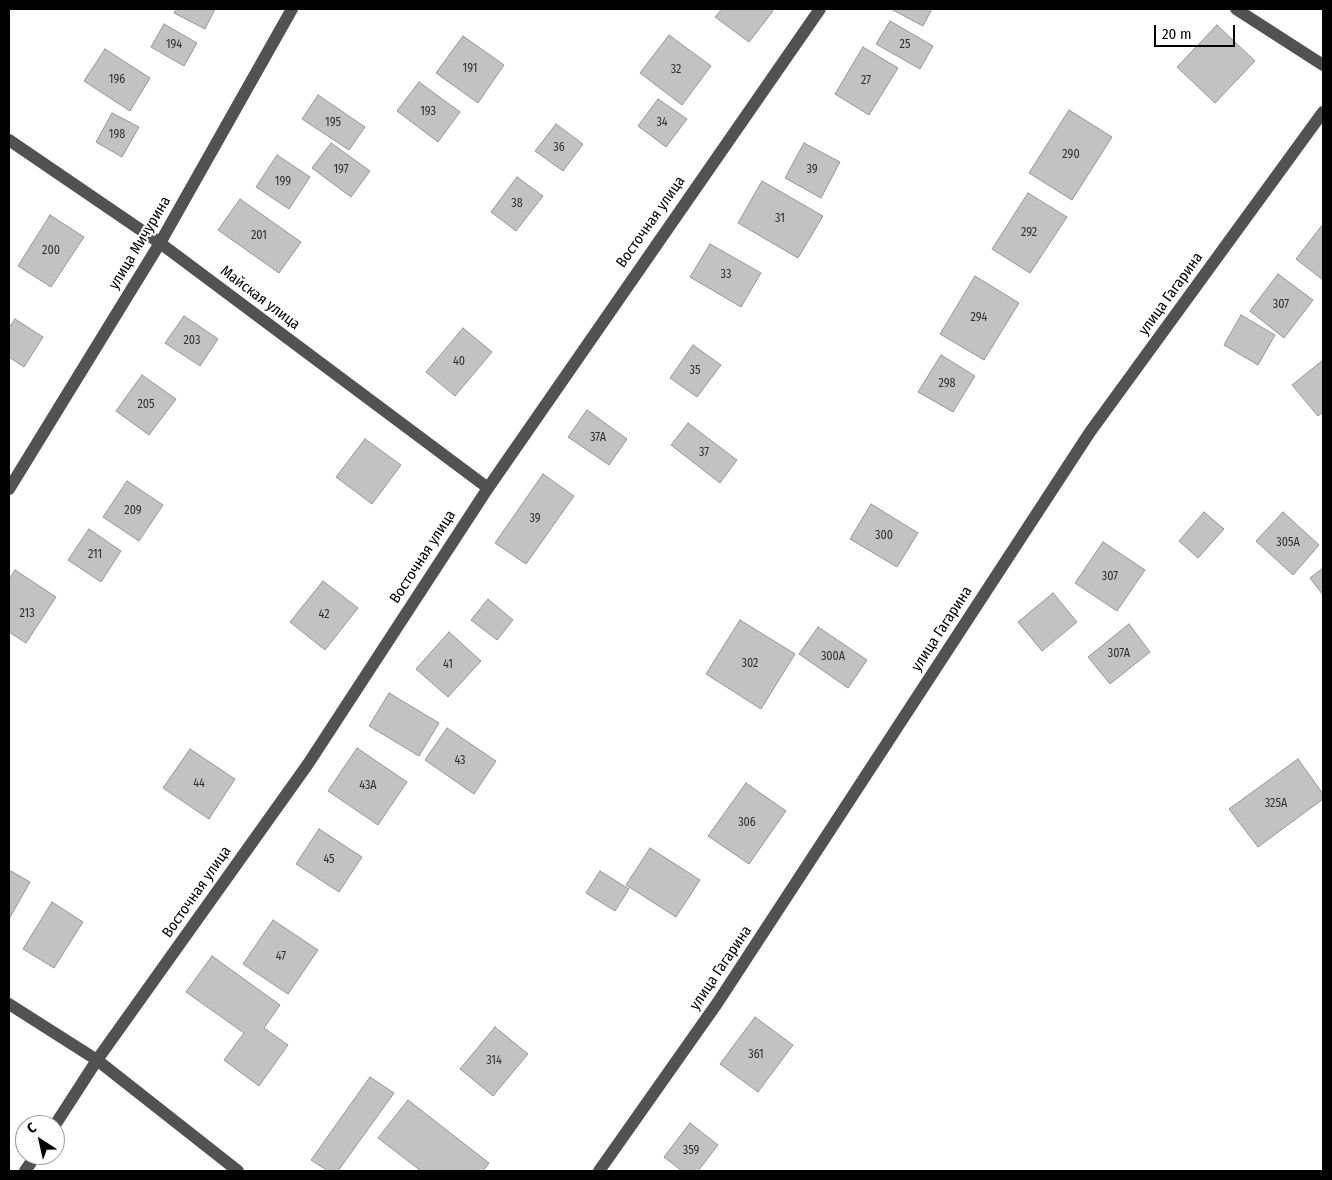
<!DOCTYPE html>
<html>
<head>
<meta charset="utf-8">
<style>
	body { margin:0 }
	#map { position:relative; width:1332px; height:1180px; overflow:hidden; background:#fff; font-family:"Fira Sans Condensed",sans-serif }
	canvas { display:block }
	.frame { position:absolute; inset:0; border:10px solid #000; pointer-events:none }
	.north { position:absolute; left:15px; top:1115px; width:50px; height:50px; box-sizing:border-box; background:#fff; border:1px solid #999; border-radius:50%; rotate:325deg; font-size:14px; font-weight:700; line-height:20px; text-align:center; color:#000 }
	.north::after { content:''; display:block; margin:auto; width:18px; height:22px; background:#000; clip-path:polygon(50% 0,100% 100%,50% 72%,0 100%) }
	.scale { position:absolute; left:1154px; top:25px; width:81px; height:22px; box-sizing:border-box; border:2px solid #000; border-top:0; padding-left:6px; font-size:15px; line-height:18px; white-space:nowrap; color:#000; -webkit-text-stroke:4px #fff; paint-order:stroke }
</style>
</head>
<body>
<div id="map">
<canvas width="1332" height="1180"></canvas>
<div class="frame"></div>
<div class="north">С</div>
<div class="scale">20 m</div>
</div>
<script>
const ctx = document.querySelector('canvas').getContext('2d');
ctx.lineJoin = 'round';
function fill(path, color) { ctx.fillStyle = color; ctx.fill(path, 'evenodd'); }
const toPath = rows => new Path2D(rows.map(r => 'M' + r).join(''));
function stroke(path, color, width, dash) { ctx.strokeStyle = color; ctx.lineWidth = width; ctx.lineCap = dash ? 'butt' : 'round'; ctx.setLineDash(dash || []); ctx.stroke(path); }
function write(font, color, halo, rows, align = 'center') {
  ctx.font = font + ' "Fira Sans Condensed",sans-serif'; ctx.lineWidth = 4; ctx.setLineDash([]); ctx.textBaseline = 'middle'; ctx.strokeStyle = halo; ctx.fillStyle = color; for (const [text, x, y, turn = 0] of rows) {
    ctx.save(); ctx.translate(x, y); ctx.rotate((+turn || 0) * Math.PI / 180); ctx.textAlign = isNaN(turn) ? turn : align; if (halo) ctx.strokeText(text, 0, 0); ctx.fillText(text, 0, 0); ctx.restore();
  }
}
const building = toPath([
	[176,9,215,9,205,29,174,13,176,9],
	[722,9,771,9,773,11,749,42,715,17,722,9],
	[891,9,932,9,923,26,891,9],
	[890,21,933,46,920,69,876,44,890,21],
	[164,24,197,43,184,66,151,47,164,24],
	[1217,25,1255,61,1215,103,1177,67,1217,25],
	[669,35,711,66,682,105,640,73,669,35],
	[463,36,504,65,478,103,436,73,463,36],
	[863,47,898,68,869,115,835,94,863,47],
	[105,49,150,78,130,111,84,81,105,49],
	[419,82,460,112,438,142,397,111,419,82],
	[318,95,365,127,349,150,302,119,318,95],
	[658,99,687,119,666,147,638,126,658,99],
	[1069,110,1112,137,1072,200,1029,173,1069,110],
	[112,113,139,127,122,157,96,142,112,113],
	[556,124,583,144,563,171,535,151,556,124],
	[331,143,370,171,351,197,312,168,331,143],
	[804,143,840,162,821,198,785,178,804,143],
	[277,155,310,177,289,209,256,187,277,155],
	[517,177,543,196,516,231,491,212,517,177],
	[762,181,823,216,798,258,738,223,762,181],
	[1028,193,1067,217,1030,273,992,249,1028,193],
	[240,199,301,242,279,273,218,230,240,199],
	[50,215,84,237,51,287,18,266,50,215],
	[1323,224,1323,280,1296,259,1323,224],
	[710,244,761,273,741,307,690,277,710,244],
	[1278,274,1313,300,1284,338,1250,311,1278,274],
	[975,276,1019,303,984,360,940,334,975,276],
	[1241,315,1275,335,1258,365,1224,345,1241,315],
	[184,316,218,339,200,366,165,343,184,316],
	[15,319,43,337,24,367,9,357,9,328,15,319],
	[463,328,492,352,455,396,426,372,463,328],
	[693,345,721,365,697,397,670,378,693,345],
	[941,355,975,376,953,412,918,392,941,355],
	[1323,360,1323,412,1318,416,1292,385,1323,360],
	[142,375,176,399,149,435,116,411,142,375],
	[587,410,627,439,609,465,568,437,587,410],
	[688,423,737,460,720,483,671,445,688,423],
	[365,439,401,465,372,504,336,477,365,439],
	[543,474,574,496,526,564,495,543,543,474],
	[127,481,163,505,139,541,103,517,127,481],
	[871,504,918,533,897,567,850,539,871,504],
	[1204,512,1224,529,1198,558,1179,541,1204,512],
	[1283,512,1319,545,1293,575,1256,541,1283,512],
	[89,529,121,551,101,582,68,560,89,529],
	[1103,542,1145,570,1117,611,1075,583,1103,542],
	[1323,568,1323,595,1310,578,1323,568],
	[15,570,56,597,26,643,9,632,9,579,15,570],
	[323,581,358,608,325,650,290,622,323,581],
	[1053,593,1077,622,1042,651,1018,622,1053,593],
	[488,599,513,620,497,640,471,620,488,599],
	[740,620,795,654,761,709,706,674,740,620],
	[1129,624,1150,652,1110,684,1088,657,1129,624],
	[818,627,867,660,848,688,799,654,818,627],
	[449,632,481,661,448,697,416,669,449,632],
	[389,693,439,723,419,756,369,726,389,693],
	[447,728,496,761,474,794,425,760,447,728],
	[357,748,407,782,378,825,328,791,357,748],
	[190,749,235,779,209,819,163,788,190,749],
	[1298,759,1323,794,1323,799,1258,847,1229,809,1298,759],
	[746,783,786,811,749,864,708,836,746,783],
	[319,829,362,857,339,892,296,864,319,829],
	[650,848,700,880,676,917,626,885,650,848],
	[9,870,30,882,9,919,9,870],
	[600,871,629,889,615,911,586,893,600,871],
	[52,902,83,922,54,968,23,949,52,902],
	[273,920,318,950,288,994,243,964,273,920],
	[212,956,280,1005,264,1028,288,1045,259,1086,224,1060,244,1033,186,992,212,956],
	[755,1017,793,1045,758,1092,720,1064,755,1017],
	[495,1027,528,1054,493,1096,460,1069,495,1027],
	[370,1077,394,1093,338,1171,328,1171,311,1160,370,1077],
	[408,1100,489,1163,483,1171,421,1171,378,1138,408,1100],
	[690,1123,718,1145,698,1171,682,1171,664,1157,690,1123]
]);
fill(building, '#c2c2c2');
stroke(building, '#969696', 1);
stroke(toPath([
	[1236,9,1323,65],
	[9,140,160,243,488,488],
	[9,489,160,243,292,9],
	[9,1004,97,1060,238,1171],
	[55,1125,97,1060,308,764,488,488,820,9],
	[25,1171,36,1155],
	[599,1171,718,1002,1090,432,1323,112]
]), '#525252', 12);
write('12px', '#303030', null, [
	["194",174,45],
	["25",905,45],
	["191",470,69],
	["32",676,70],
	["196",117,80],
	["27",866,81],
	["193",428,112],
	["195",333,123],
	["34",662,123],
	["198",117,135],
	["36",559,148],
	["290",1071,155],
	["197",341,170],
	["39",812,170],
	["199",283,182],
	["38",517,204],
	["31",780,219],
	["292",1029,233],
	["201",259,236],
	["200",51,251],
	["33",726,275],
	["307",1281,305],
	["294",979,318],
	["203",192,341],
	["40",459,362],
	["35",695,371],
	["298",947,384],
	["205",146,405],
	["37А",598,438],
	["37",704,453],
	["209",133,511],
	["39",535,519],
	["300",884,536],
	["305А",1288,543],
	["211",95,555],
	["307",1110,577],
	["213",27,614],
	["42",324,615],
	["307А",1119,654],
	["300А",833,657],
	["302",750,664],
	["41",448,665],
	["43",460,761],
	["44",199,784],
	["43А",368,786],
	["325А",1276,804],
	["306",747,823],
	["45",329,860],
	["47",281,957],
	["361",756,1055],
	["314",494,1061],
	["359",691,1151]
]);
write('15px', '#000', '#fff', [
	["Восточная улица",651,222,-55],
	["улица Мичурина",140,243,-59],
	["улица Гагарина",1171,294,-54],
	["Майская улица",260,298,37],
	["Восточная улица",423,557,-57],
	["улица Гагарина",942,629,-57],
	["Восточная улица",197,892,-55],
	["улица Гагарина",721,968,-56]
]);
</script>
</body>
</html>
